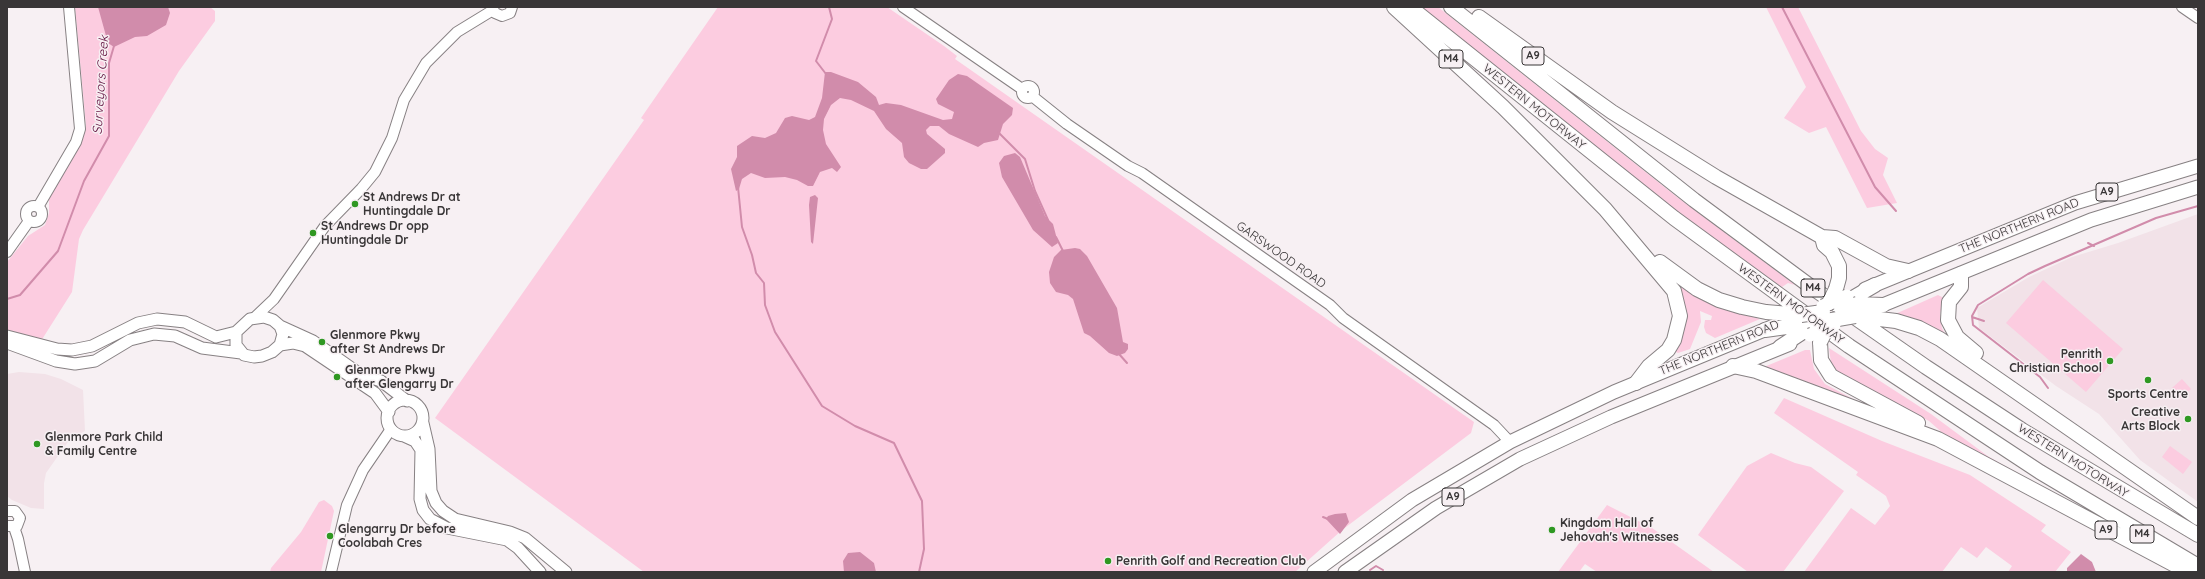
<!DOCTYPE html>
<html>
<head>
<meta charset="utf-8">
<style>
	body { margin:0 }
	#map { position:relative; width:2205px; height:579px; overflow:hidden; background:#f7f0f3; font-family:Quicksand,sans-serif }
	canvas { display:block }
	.frame { position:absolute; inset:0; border:8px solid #393637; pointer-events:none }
</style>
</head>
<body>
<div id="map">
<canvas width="2205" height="579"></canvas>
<div class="frame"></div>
</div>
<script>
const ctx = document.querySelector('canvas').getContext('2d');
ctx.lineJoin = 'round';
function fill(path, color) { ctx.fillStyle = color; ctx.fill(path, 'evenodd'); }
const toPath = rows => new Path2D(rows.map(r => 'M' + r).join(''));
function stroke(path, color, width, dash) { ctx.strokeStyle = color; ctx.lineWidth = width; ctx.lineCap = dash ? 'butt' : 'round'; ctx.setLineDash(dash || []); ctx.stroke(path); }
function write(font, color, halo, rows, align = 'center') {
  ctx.font = font + ' Quicksand,sans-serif'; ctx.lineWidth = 3; ctx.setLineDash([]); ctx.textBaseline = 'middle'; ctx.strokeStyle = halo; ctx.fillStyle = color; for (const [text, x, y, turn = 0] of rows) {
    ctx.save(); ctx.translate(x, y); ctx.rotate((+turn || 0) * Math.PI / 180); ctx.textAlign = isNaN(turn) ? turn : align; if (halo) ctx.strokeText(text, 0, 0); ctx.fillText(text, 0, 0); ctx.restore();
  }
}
fill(toPath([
	[2198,214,2198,502,2140,460,2099,414,2056,386,1979,328,1977,308,2029,277,2072,257,2118,243],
	[19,372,45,374,61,379,83,390,85,431,70,439,46,473,44,483,44,509,31,508,12,500,7,496,7,374]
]), '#f2e2e8');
fill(toPath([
	[75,7,210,7,215,11,215,21,179,71,83,230,79,239,72,292,41,341,7,333,7,262,28,236,45,225,49,213,49,199,83,138,86,126],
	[718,7,887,7,944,46,957,56,955,59,1474,422,1471,433,1342,530,1295,572,644,572,435,418,644,120,641,118],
	[1417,7,1438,7,1677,197,1795,285,1788,283,1782,287,1747,268],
	[1766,7,1798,7,1861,131,1875,149,1888,158,1883,175,1897,203,1867,208,1826,127,1809,133,1784,118,1806,87],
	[2043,280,2123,349,2086,392,2006,323],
	[1675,283,1699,297,1739,313,1760,319,1715,338,1706,333,1704,327,1705,320,1711,320,1712,316,1700,311,1701,322,1690,349,1678,353,1674,351],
	[1938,295,1944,298,1940,314,1942,328,1946,336,1893,315],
	[1829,348,1931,414,1989,457,2018,473,2017,475,1946,436,1929,421,1849,380,1838,372,1831,363],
	[1805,350,1810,350,1814,369,1825,384,1868,407,1764,367],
	[2182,379,2191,389,2181,398,2172,388],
	[1784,398,1882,441,1970,475,2046,525,2041,531,2071,552,2055,572,2008,572,2012,566,1986,547,1977,558,1961,547,1942,572,1804,572,1851,508,1875,525,1890,506,1886,496,1856,475,1858,472,1774,413],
	[2170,446,2192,462,2183,474,2162,457],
	[1771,453,1795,463,1811,467,1844,491,1783,572,1748,572,1698,535,1747,466],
	[324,500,332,506,334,511,321,572,270,572,271,568,301,532,319,502],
	[1607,505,1652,528,1714,572,1597,572,1585,564,1579,572,1558,572]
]), '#fccce0');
fill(toPath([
	[98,7,168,7,170,13,166,25,147,36,135,37,114,47,108,43],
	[825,72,831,72,858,82,876,97,879,105,886,103,901,105,943,120,952,119,954,112,938,104,936,99,949,80,958,74,967,76,1013,108,1012,115,1003,124,998,140,984,143,978,147,949,134,939,126,930,126,926,130,927,134,945,149,945,153,927,169,921,169,909,163,904,157,902,143,886,129,874,111,851,100,840,98,831,105,824,119,823,130,826,144,841,167,837,172,832,168,820,172,813,186,808,186,797,180,785,177,765,178,751,173,742,179,739,189,736,191,731,169,737,157,737,146,752,136,765,138,776,133,785,118,792,116,809,120,815,117,822,98],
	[1015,153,1020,157,1045,216,1053,224,1058,243,1052,247,1033,230,1002,177,999,163,1004,156],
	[815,195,818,198,813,244,811,242,809,205,810,197],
	[1075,248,1080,249,1087,256,1117,308,1123,342,1128,344,1128,349,1125,353,1117,356,1109,353,1090,336,1084,333,1073,299,1068,295,1056,292,1050,283,1049,272,1054,257,1061,250],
	[1346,513,1349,522,1340,534,1326,519,1328,516,1335,514],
	[860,552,874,563,876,572,844,572,843,561,848,553],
	[2081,554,2092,562,2096,572,2067,572,2067,568]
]), '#d18cab');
stroke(toPath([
	[1782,7,1875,187,1896,211],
	[826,74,816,61,832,19,829,7],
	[998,132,1025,159,1035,191,1048,220],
	[738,187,742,227,752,255,756,273,764,283,765,305,775,332,822,406,855,426,894,443,922,501,924,549,919,572],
	[1056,237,1063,251],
	[2088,243,2094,246],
	[7,299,20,295,58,251,84,181,109,136,109,63,114,46],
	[1972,317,1984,321],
	[1119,354,1127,363],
	[2048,388,2040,377,1973,325,1972,316,1978,305,2028,274,2045,266,2156,218,2198,206],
	[1323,517,1328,519],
	[1370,570,1376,566,1383,570]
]), '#d18cab', 2);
const tertiary = toPath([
	[492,7,495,13,502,16,510,13,512,7],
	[903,7,1022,89],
	[2182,7,2198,18],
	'1022 92a6 6 0 1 1 12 0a6 6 0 1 1-12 0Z',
	[1032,96,1067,124,1128,166,1142,173,1330,305,1343,318,1494,425,1510,442],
	'26 214a8 8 0 1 1 16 0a8 8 0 1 1-16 0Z',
	[38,207,76,142,80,129,69,7],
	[7,252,29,221],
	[254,318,274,299,325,226,361,189,375,172,392,138,404,100,426,63,457,32,493,10],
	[7,511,15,511,20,518,17,526,7,526],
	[14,527,18,539,25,572],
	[331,572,347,505,363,470,391,429]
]);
const secondary = toPath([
	[264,317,273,320,280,326,283,334,280,345,272,352,262,356,254,357,244,355,236,345,236,332,250,319,264,317],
	[280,326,313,341,360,374,381,381,407,401],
	[7,336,57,349,72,350,92,346,138,323,157,319,185,322,216,337,236,332],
	[7,343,56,361,75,364,95,361,130,340,154,334,175,336,202,348,241,353],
	[280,345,293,343,305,346,375,393,389,412],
	'387 418a18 18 0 1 1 36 0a18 18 0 1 1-36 0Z',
	[423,423,429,449,431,491,436,503,443,511,455,519,510,532,525,538,566,572],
	[404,436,415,441,421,450,420,499,423,510,430,519,447,528,507,540,518,548,540,572]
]);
const trunk = toPath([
	[1865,289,2075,203,2198,166],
	[1873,309,2091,220,2198,187],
	[1314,572,1412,500,1510,442,1614,392,1774,326],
	[1345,572,1436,508,1520,459,1611,417,1790,344]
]);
const motorway = toPath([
	[1394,7,1503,107,1605,209,1674,291,1680,316,1674,340,1668,350,1649,366,1636,383],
	[1410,7,1674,218,1849,346,2040,472,2198,566],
	[1451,7,1694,200,1814,289,1926,367,2022,430,2198,535],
	[1479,17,1612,112,1716,177,1822,237,1835,238,1886,266,1908,271],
	[1822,237,1824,245,1832,252,1839,266,1839,278,1836,289],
	[1660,262,1697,289,1719,300,1742,307,1766,312,1801,315],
	[1961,274,1961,287,1949,302,1948,320,1957,337,1976,353],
	[1851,299,1875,285],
	[1857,304,1883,305],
	[1855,316,1896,321,1919,328,1940,339,2198,518],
	[1765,330,1815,323],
	[1820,342,1821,360,1831,376,1918,423],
	[1780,347,1812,326],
	[1733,366,1756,371,1938,439,2188,572]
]);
stroke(tertiary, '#878183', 12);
stroke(secondary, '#878183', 13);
stroke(trunk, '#878183', 15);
stroke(motorway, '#878183', 16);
stroke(tertiary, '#fff', 10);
stroke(secondary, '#fff', 11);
stroke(trunk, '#fff', 13);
stroke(motorway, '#fff', 14);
const trunkBridge = toPath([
	[1823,306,1847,296],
	[1810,335,1834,325]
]);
const motorwayBridge = toPath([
	[1829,303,1836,289],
	[1841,308,1857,304],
	[1801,315,1823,312],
	[1815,323,1855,316],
	[1820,342,1827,328]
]);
stroke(trunkBridge, '#878183', 15, []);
stroke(motorwayBridge, '#878183', 16, []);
stroke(trunkBridge, '#fff', 13);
stroke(motorwayBridge, '#fff', 14);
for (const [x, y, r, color] of [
	[355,204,4,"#2f9822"],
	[313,233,4,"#2f9822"],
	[322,342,4,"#2f9822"],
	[2110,361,4,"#2f9822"],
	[337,377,4,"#2f9822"],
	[2148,380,4,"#2f9822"],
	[2188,419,4,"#2f9822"],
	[37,444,4,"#2f9822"],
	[1552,530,4,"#2f9822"],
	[330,536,4,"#2f9822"],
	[1108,561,4,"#2f9822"]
]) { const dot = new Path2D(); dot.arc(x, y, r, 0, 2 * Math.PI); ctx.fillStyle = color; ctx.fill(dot); stroke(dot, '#f7f0f3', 1.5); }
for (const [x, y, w] of [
	[1533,56,22],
	[1451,59,24],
	[2107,192,22],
	[1813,288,24],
	[1453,497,22],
	[2106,530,22],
	[2142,534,24]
]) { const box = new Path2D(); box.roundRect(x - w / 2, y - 9, w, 18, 3); ctx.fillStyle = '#f7f0f3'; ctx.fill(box); stroke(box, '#393637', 1); }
write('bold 11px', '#393637', null, [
	["A9",1533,56],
	["M4",1451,59],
	["A9",2107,192],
	["M4",1813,288],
	["A9",1453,497],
	["A9",2106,530],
	["M4",2142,534]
]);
write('12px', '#393637', '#f7f0f3', [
	["WESTERN MOTORWAY",1534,107,39],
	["THE NORTHERN ROAD",2019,226,-22],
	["GARSWOOD ROAD",1281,255,35],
	["WESTERN MOTORWAY",1791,304,36],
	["THE NORTHERN ROAD",1719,348,-22],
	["WESTERN MOTORWAY",2073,461,32]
]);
write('bold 12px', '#393637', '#f7f0f3', [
	["St Andrews Dr at",363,197],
	["Huntingdale Dr",363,211],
	["St Andrews Dr opp",321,226],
	["Huntingdale Dr",321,240],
	["Glenmore Pkwy",330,335],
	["after St Andrews Dr",330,349],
	["Penrith",2102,354,"right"],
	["Christian School",2102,368,"right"],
	["Glenmore Pkwy",345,370],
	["after Glengarry Dr",345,384],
	["Sports Centre",2148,394,"center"],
	["Creative",2180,412,"right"],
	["Arts Block",2180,426,"right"],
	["Glenmore Park Child",45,437],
	["& Family Centre",45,451],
	["Kingdom Hall of",1560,523],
	["Jehovah's Witnesses",1560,537],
	["Glengarry Dr before",338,529],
	["Coolabah Cres",338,543],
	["Penrith Golf and Recreation Club",1116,561]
], 'left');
write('italic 13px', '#610f3e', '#f7f0f3', [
	["Surveyors Creek",101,85,-86]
]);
</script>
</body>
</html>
